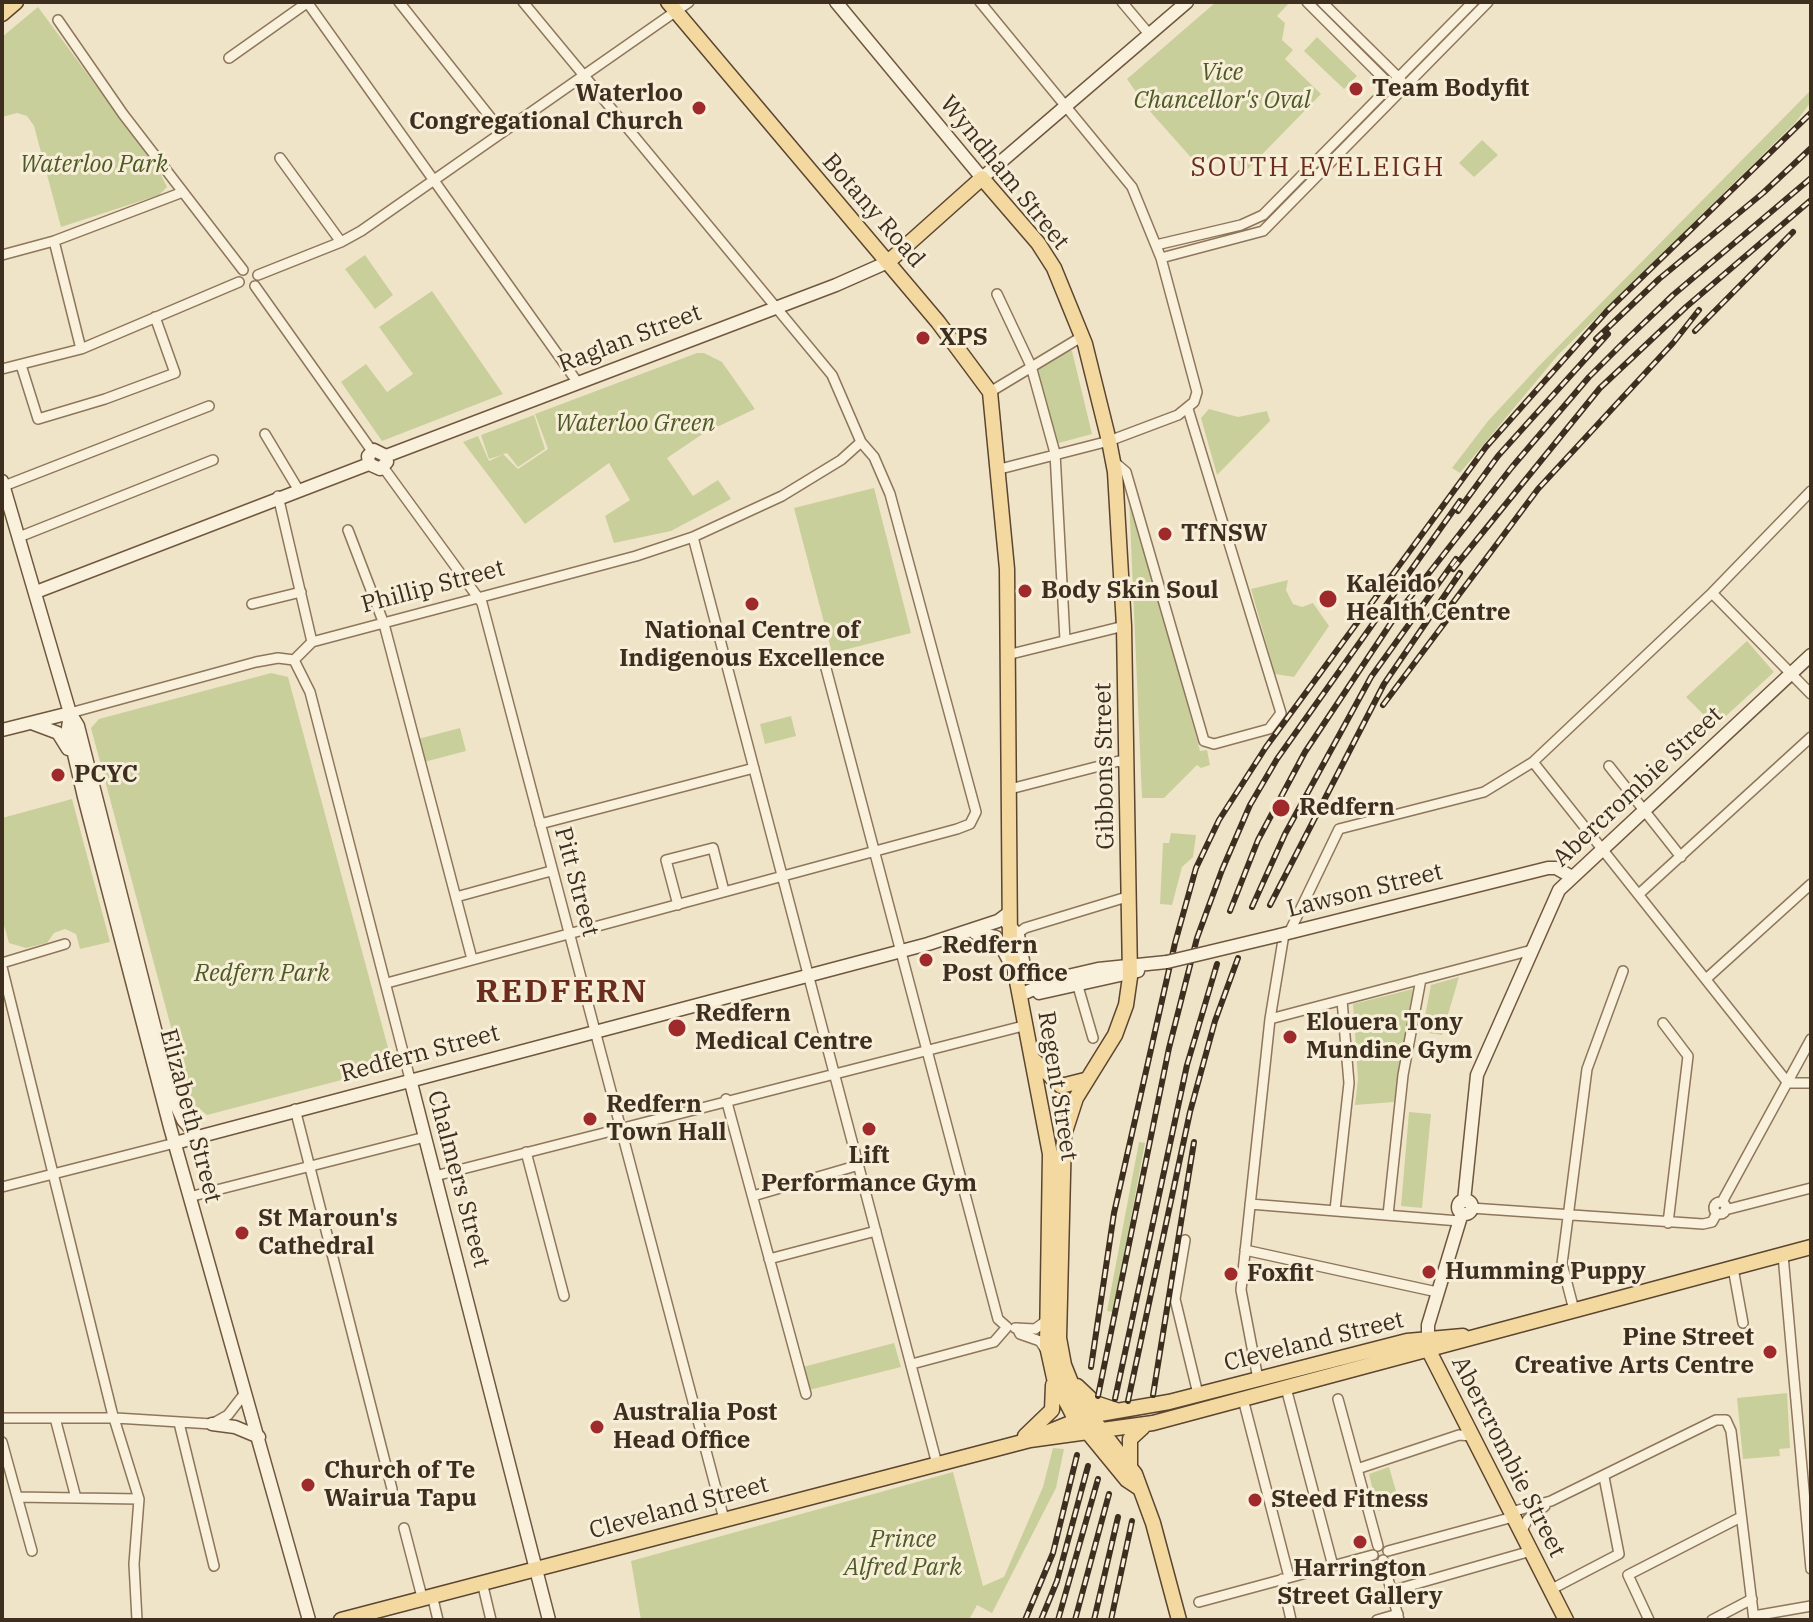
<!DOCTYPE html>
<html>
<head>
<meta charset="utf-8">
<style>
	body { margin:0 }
	#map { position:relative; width:1813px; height:1622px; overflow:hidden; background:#f0e4c8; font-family:"IBM Plex Serif",serif }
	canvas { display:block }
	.frame { position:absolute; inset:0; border:4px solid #3d2e20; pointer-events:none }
</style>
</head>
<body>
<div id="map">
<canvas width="1813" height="1622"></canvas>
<div class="frame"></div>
</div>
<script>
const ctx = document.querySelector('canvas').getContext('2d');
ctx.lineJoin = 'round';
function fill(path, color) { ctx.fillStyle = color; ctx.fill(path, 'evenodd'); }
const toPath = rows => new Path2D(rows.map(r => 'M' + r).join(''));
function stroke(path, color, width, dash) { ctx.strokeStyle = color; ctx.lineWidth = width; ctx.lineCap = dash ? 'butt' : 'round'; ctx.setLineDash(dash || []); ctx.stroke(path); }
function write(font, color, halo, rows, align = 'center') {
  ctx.font = font + ' "IBM Plex Serif",serif'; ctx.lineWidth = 6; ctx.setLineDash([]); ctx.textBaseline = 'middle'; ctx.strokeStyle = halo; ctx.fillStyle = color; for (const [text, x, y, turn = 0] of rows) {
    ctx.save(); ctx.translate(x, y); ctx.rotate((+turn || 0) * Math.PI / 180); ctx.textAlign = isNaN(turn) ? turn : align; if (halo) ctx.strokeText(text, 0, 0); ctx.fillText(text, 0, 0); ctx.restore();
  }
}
fill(toPath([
	[1216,2,1290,2,1277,16,1285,23,1282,40,1293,50,1285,59,1321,94,1242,175,1236,153,1195,162,1147,108,1127,79],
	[38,7,159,171,167,187,159,195,61,227,34,126,27,116,17,113,2,117,2,37],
	[1317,37,1357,76,1344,89,1304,51],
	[1811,90,1811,102,1795,123,1558,355,1460,473,1452,468,1488,421,1538,367],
	[1482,140,1498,155,1474,177,1459,163],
	[365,255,393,295,375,309,345,269],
	[432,291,503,394,382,441,341,382,366,364,387,392,413,374,379,327],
	[1068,350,1072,351,1092,434,1055,444,1035,372,1037,367],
	[697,353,704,353,722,362,755,409,704,433,667,458,693,496,718,480,731,499,671,531,614,543,605,516,630,500,609,463,525,524,463,442,478,436,489,461,502,455,489,459,481,435,534,415,545,449,518,467,507,453,503,454,518,469,548,449,535,414],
	[1209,409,1238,417,1267,411,1270,421,1217,475,1201,418],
	[874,488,911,633,832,653,794,508],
	[1129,497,1198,743,1200,751,1207,750,1210,765,1201,768,1197,765,1164,798,1142,798],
	[1288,580,1286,590,1293,604,1302,607,1313,603,1329,626,1294,677,1275,674,1251,589],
	[1747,641,1774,672,1715,726,1686,697],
	[271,673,288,677,390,1055,380,1070,207,1115,191,1102,91,728,99,719],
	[791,716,796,736,765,744,760,724],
	[460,728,466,751,424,762,418,739],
	[72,799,110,942,80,949,76,934,65,929,54,933,47,943,26,948,9,943,2,918,2,818],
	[1171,833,1196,835,1193,857,1182,867,1172,905,1160,904,1163,843,1169,843],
	[1459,977,1442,1035,1422,1032,1431,985],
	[1413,989,1394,1102,1355,1105,1358,1079,1353,1004],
	[1409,1112,1431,1114,1422,1208,1401,1206],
	[1139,1142,1145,1143,1123,1260,1113,1312,1107,1311],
	[894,1343,901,1367,809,1390,803,1367],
	[1787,1393,1790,1448,1779,1449,1780,1456,1743,1459,1737,1398],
	[1053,1448,1064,1449,1056,1488,992,1613,977,1605,969,1620,641,1620,631,1561,953,1472,983,1586,1004,1577,1043,1487],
	[1389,1467,1400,1505,1378,1511,1369,1474]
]), '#c9cf9b');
const street = toPath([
	[307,2,578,383],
	[399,2,502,132],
	[980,2,1132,187,1161,258,1197,392,1194,402,1178,415,1109,441,1000,469],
	[1122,2,1149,34],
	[1307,2,1393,88],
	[1322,2,1401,80],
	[58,20,123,114,243,270],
	[229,58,308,2],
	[280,158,341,242],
	[54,241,81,349],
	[1156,245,1241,225,1263,215,1473,2],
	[2,255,54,241,183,192],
	[1161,258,1263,231,1488,2],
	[258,275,341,242,361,231,689,2],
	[255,286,372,451],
	[997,294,1031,366,1055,453,1065,640],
	[21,365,38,419,105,399,175,373,155,317],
	[2,369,81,349,239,282],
	[990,392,1083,336],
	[265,434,298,489],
	[1113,461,1126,472,1204,741,1214,744,1269,729,1281,713,1188,409],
	[383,467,482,603,724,1519],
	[4,486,209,406],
	[278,496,312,642],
	[348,530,384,624,472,959],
	[19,537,213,460],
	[693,537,937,1464],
	[1712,593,1811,694],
	[252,604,301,592],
	[1007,655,1124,626],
	[823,657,998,1319,1007,1327],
	[294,660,312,642,636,556,693,537,782,496,841,460,861,442],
	[294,660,310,692,410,1079],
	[70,713,256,662,278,658,294,660],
	[1533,762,1788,1083,1811,1083],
	[1609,766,1681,857],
	[1010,789,1119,761,1128,766],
	[540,824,754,768],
	[1639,894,1811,737],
	[456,897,551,871],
	[678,905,666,860,713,848,724,891],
	[1289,933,1339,829,1484,792,1533,762,1712,593,1811,491],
	[1017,934,1025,928,1130,896],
	[2,963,65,944],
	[2,967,112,1412,139,1499,134,1564,137,1620],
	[1706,979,1811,884],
	[387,983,957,829,970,824,976,812,890,494,874,457,861,442,832,375,523,2],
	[1077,983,1093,1038],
	[1270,1019,1532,950],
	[1663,1023,1688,1056,1668,1223],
	[726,1099,806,1394],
	[295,1109,392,1489],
	[526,1152,564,1296],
	[435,1176,1027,1025],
	[2,1187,175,1143],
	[753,1196,859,1165],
	[189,1197,425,1137],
	'1714 1208a6 6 0 1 1 12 0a6 6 0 1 1-12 0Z',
	[1722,1202,1811,1039],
	[1250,1204,1459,1221],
	[1471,1208,1703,1224,1712,1222,1717,1213],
	[1335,1210,1349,1083,1342,1000],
	[1725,1210,1811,1188],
	[1388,1215,1403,1075,1421,979],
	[1185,1240,1175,1299,1198,1394],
	[1245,1250,1437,1292],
	[1783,1255,1811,1569],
	[769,1259,876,1231],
	[1733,1268,1743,1323],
	[1574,1310,1562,1264,1587,1069,1623,971],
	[1015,1328,1035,1329,1046,1321],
	[1017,1328,1020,1334,1040,1341,1047,1352],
	[912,1364,994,1342,1007,1327],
	[1258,1379,1241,1290,1270,1019,1284,934],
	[1286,1388,1333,1566],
	[1243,1399,1289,1577],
	[1338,1399,1378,1546],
	[2,1418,116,1418,212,1424,228,1415,245,1393],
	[55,1418,76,1498],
	[179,1423,214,1566],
	[2,1442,32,1551],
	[1357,1469,1459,1435,1472,1436],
	[17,1497,139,1499],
	[1511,1512,1551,1501,1716,1420,1726,1420,1731,1431,1754,1620],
	[404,1528,422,1597],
	[1521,1532,1528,1519,1545,1506],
	[1388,1551,1513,1517],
	[1383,1560,1399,1620],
	[1282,1579,1291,1620],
	[482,1582,491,1620],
	[1550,1590,1619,1554,1604,1477],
	[1391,1591,1531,1551],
	[432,1595,438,1620],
	[1199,1602,1373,1555],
	[1754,1616,1811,1606],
	[1377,1620,1398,1614],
	[1649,1620,1628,1575,1741,1517],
	[1712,1620,1752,1599]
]);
const secondary = toPath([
	[836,2,982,178,1187,2],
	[386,456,836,285,888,262],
	[369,464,368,456,374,450,386,456],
	[369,464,380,469,387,462,386,456],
	[2,481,70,713,78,726,172,1096,183,1120,197,1136],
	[36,592,369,464],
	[70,713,68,728,84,797,170,1127,309,1620],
	[34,724,58,733,68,749],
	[2,730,70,713],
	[1007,923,1018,935,1025,971,1036,978,1052,978],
	[975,933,996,937,1009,961],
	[1280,935,1548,868,1556,868,1572,877],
	[1039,993,1138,971],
	[1020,995,1059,978,1098,969,1167,962],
	[410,1079,549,1620],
	[175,1143,928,944,998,921,1010,912],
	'1458 1207a7 7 0 1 1 14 0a7 7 0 1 1-14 0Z',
	[1464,1201,1477,1075,1559,890,1811,655],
	[1428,1337,1428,1325,1462,1213],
	[212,1424,235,1427,259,1437]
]);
const primary = toPath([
	[668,2,938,322,990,392,1007,569,1010,945,1050,1154,1047,1346,1054,1378,1072,1413,1127,1480,1139,1488],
	[2,14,16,2],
	[888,262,982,178,1038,243,1054,268,1085,344,1109,441,1115,472,1124,626,1130,977,1126,1005,1115,1035,1076,1098,1064,1135,1059,1338,1064,1365,1078,1400,1135,1474,1153,1523,1179,1620],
	[1035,1061,1061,1086,1085,1080],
	[1429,1351,1566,1620],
	[1077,1386,1095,1403,1116,1410],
	[1041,1435,1088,1416,1169,1402,1407,1341,1463,1336],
	[1025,1436,1052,1410,1053,1385],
	[1130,1466,1130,1439,1143,1427],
	[341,1620,1030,1440,1153,1423,1811,1247]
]);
stroke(street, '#8d765c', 12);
stroke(secondary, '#6f573f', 15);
stroke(primary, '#5b4430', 17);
stroke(street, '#faf1dc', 9);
stroke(secondary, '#faf1dc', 12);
stroke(primary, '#f3d9a0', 14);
const rail = toPath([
	[1695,331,1793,232],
	[1596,339,1659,279,1763,193,1811,148],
	[1458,511,1498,456,1608,334],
	[1453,569,1600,388,1686,307,1811,200],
	[1443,616,1538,489,1673,343,1699,310],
	[1383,705,1455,609],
	[1270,905,1384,684,1460,573],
	[1252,907,1285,834,1371,677,1456,559],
	[1230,911,1258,840,1305,752,1397,614,1512,467,1589,377,1625,341,1673,295,1811,178],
	[1091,1367,1114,1213,1175,943,1196,868,1219,820,1266,747,1486,447,1607,311,1811,113],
	[1153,1395,1194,1142],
	[1098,1396,1169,1048,1197,938,1222,870,1250,805,1277,759,1460,501],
	[1115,1399,1187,1065,1217,964],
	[1128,1401,1190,1112,1215,1021,1238,958],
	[1025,1620,1053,1553,1077,1455],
	[1041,1620,1057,1581,1088,1466],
	[1058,1620,1098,1479],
	[1075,1620,1109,1494],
	[1094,1620,1118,1517],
	[1111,1620,1132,1521]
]);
stroke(rail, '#3d2e20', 6);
stroke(rail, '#f7eed8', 3, [9]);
const secondaryBridge = toPath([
	[1167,962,1280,935]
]);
stroke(secondaryBridge, '#6f573f', 15, []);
stroke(secondaryBridge, '#faf1dc', 12);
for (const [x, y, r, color] of [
	[1356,89,8,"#9e2a2b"],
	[699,108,8,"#9e2a2b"],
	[923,338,8,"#9e2a2b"],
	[1165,534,8,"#9e2a2b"],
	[1025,591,8,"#9e2a2b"],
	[1328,599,10,"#9e2a2b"],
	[752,604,8,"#9e2a2b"],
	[58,775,8,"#9e2a2b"],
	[1281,808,10,"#9e2a2b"],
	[926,960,8,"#9e2a2b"],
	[677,1028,10,"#9e2a2b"],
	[1290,1037,8,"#9e2a2b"],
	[590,1119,8,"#9e2a2b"],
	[869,1129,8,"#9e2a2b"],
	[242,1233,8,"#9e2a2b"],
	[1429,1272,8,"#9e2a2b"],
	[1231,1274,8,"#9e2a2b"],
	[1770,1352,8,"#9e2a2b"],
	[597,1427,8,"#9e2a2b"],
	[308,1485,8,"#9e2a2b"],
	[1255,1500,8,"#9e2a2b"],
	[1360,1542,8,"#9e2a2b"]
]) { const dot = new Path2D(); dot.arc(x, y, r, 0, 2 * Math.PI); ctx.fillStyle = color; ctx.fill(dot); stroke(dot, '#f7eed8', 3); }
write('italic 24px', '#4d5a26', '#f7eed8', [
	["Vice",1222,73],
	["Chancellor's Oval",1222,101],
	["Waterloo Park",94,165],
	["Waterloo Green",635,424],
	["Redfern Park",262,974],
	["Prince",903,1540],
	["Alfred Park",903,1568]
]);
write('bold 24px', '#3d2e20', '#f7eed8', [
	["Team Bodyfit",1372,89],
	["Waterloo",683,94,"right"],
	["Congregational Church",683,122,"right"],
	["XPS",939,338],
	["TfNSW",1181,534],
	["Kaleido",1346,585],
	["Health Centre",1346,613],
	["Body Skin Soul",1041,591],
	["National Centre of",752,631,"center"],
	["Indigenous Excellence",752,659,"center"],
	["PCYC",74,775],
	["Redfern",1299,808],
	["Redfern",942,946],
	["Post Office",942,974],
	["Redfern",695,1014],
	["Medical Centre",695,1042],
	["Elouera Tony",1306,1023],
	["Mundine Gym",1306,1051],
	["Redfern",606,1105],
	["Town Hall",606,1133],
	["Lift",869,1156,"center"],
	["Performance Gym",869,1184,"center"],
	["St Maroun's",258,1219],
	["Cathedral",258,1247],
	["Humming Puppy",1445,1272],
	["Foxfit",1247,1274],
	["Pine Street",1754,1338,"right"],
	["Creative Arts Centre",1754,1366,"right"],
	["Australia Post",613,1413],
	["Head Office",613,1441],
	["Church of Te",324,1471],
	["Wairua Tapu",324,1499],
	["Steed Fitness",1271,1500],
	["Harrington",1360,1569,"center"],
	["Street Gallery",1360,1597,"center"]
], 'left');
write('24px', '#3d2e20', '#f7eed8', [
	["Wyndham Street",1004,173,51],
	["Botany Road",873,211,49],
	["Raglan Street",630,339,-21],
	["Phillip Street",433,587,-15],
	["Gibbons Street",1105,766,-91],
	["Abercrombie Street",1638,787,-43],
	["Pitt Street",576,882,75],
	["Lawson Street",1365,891,-14],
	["Redfern Street",420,1054,-15],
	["Regent Street",1057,1086,81],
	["Elizabeth Street",190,1116,75],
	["Chalmers Street",458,1179,75],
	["Cleveland Street",1314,1342,-14],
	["Abercrombie Street",1508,1457,63],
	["Cleveland Street",679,1508,-15]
]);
ctx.letterSpacing = '2px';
write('26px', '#6b2e1e', '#f7eed8', [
	["SOUTH EVELEIGH",1318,168]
]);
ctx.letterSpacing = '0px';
ctx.letterSpacing = '2px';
write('bold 32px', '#6b2e1e', '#f7eed8', [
	["REDFERN",562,993]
]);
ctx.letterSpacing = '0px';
</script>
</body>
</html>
